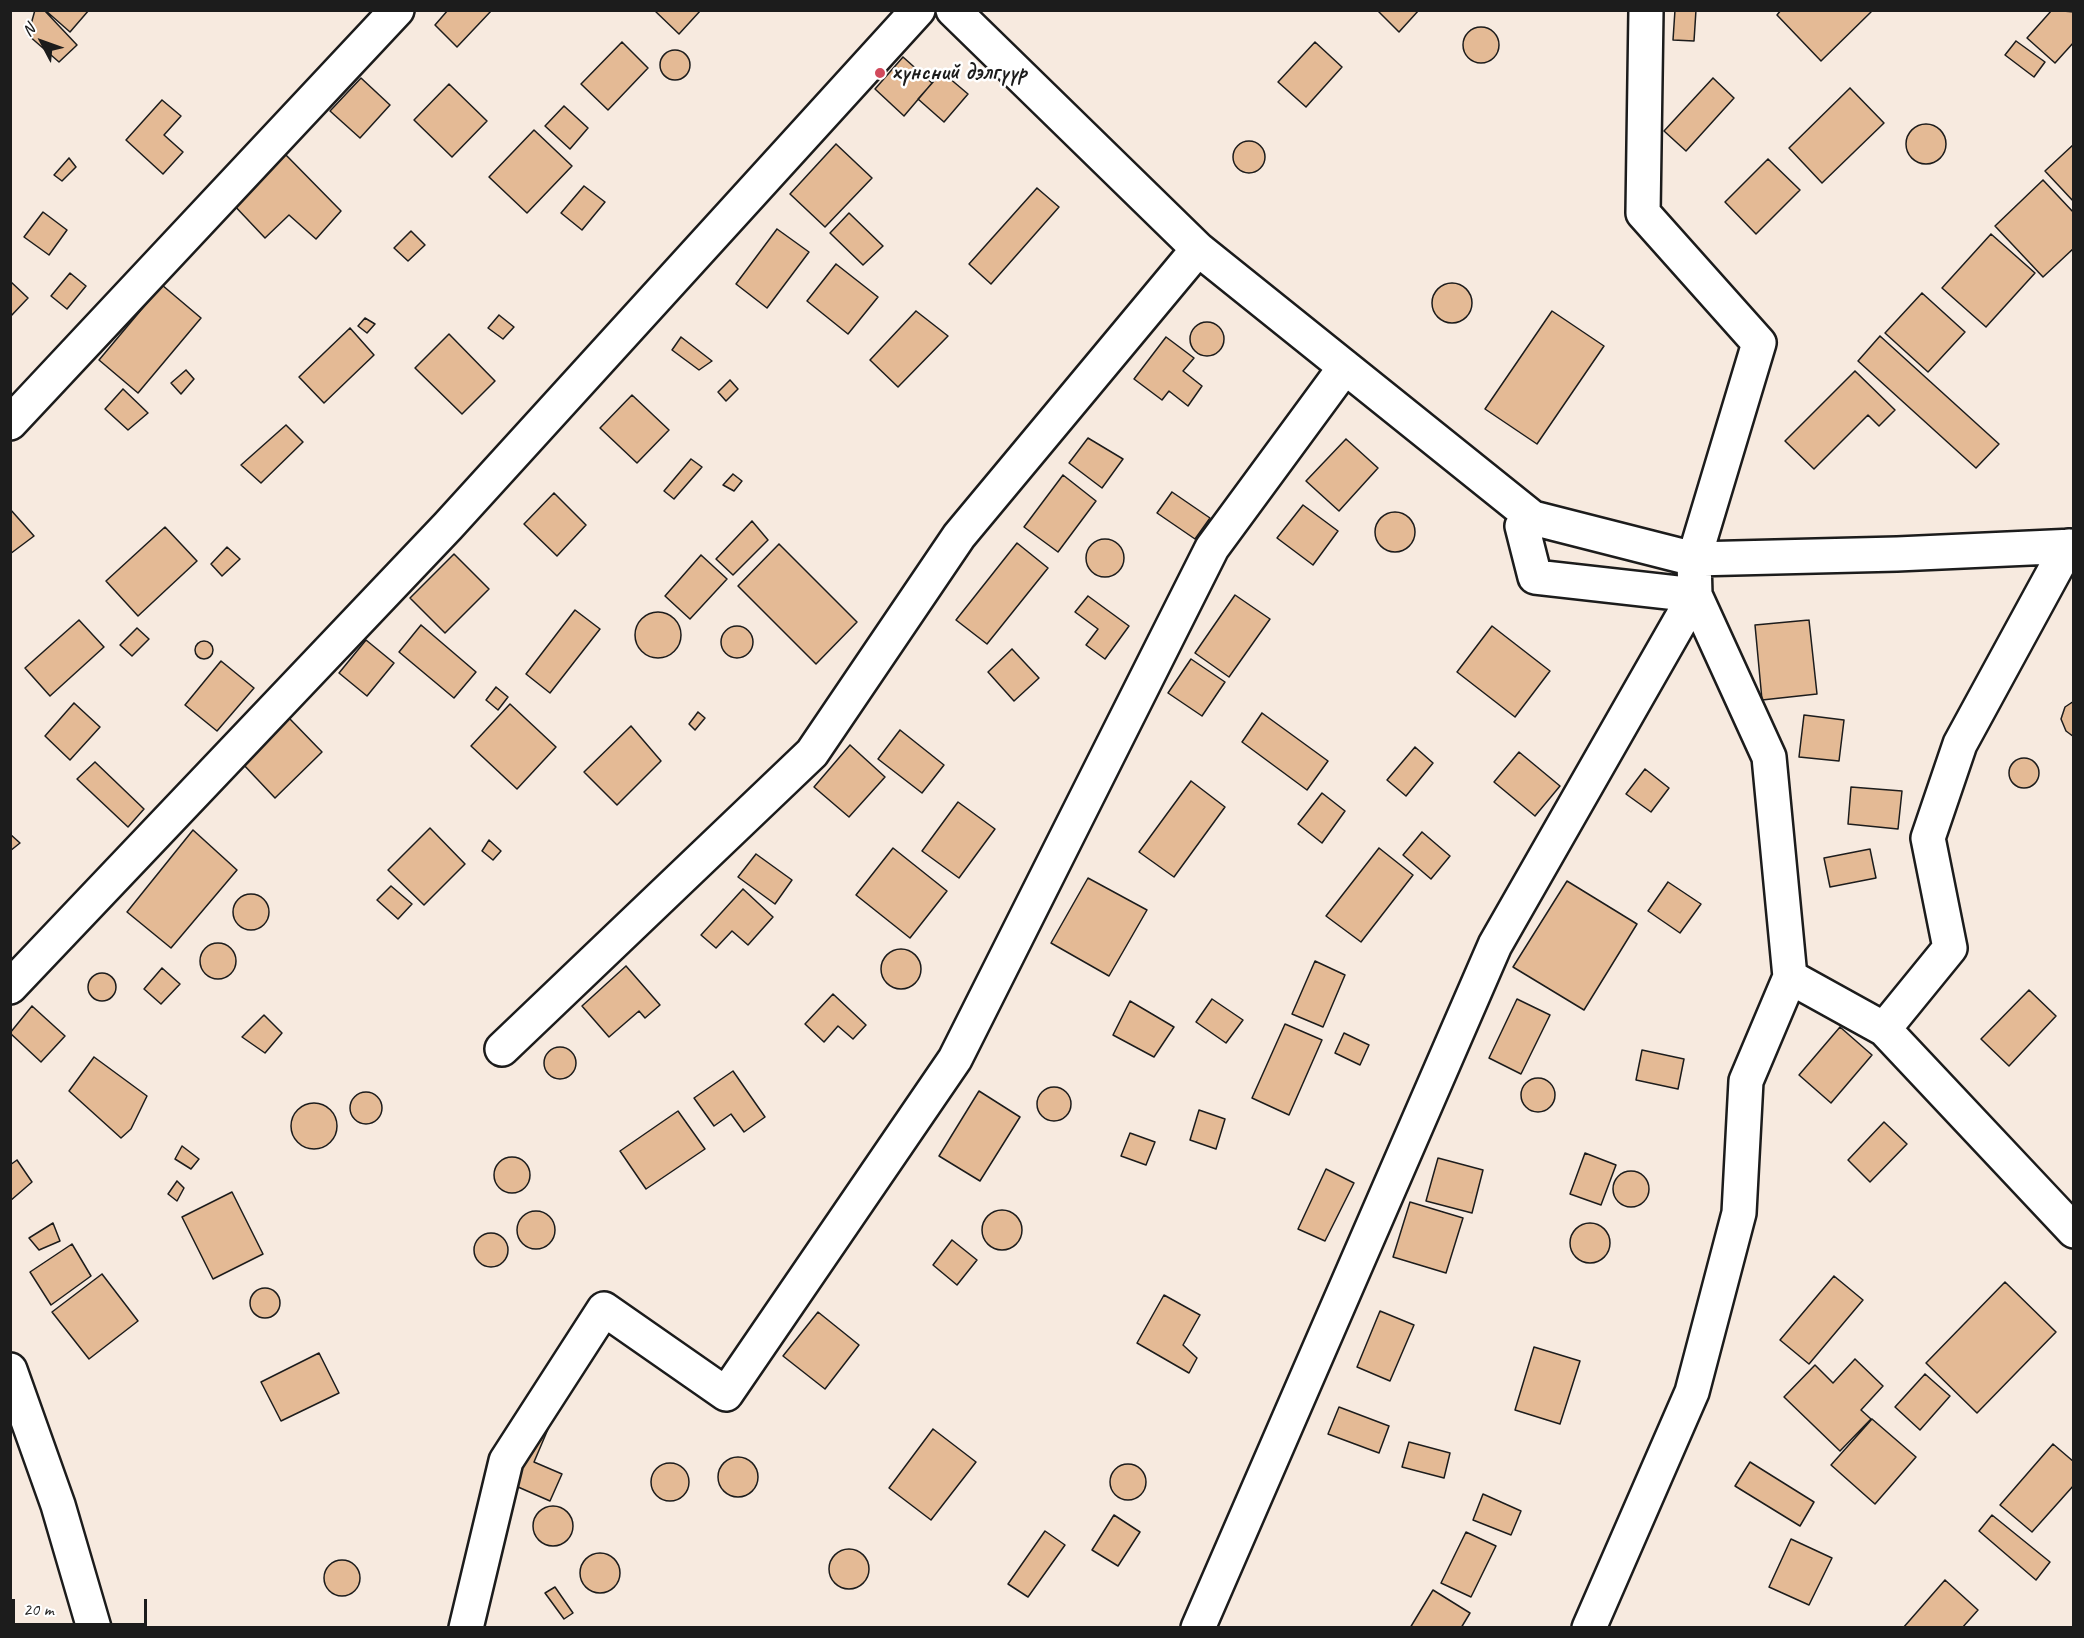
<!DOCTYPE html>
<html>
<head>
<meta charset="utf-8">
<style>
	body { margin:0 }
	#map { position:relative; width:2084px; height:1638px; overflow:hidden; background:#f7eadf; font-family:Caveat,sans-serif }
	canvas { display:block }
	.frame { position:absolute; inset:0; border:12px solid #1c1c1c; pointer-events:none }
	.north { position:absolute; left:12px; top:12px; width:60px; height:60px; -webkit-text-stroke:4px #fff; paint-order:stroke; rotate:311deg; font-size:16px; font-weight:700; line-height:24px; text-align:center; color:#1c1c1c }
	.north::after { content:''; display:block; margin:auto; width:21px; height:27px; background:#1c1c1c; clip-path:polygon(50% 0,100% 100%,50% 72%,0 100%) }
	.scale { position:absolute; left:12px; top:1599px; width:135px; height:27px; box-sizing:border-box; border:3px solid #1c1c1c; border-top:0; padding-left:8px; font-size:18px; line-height:21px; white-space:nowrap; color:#1c1c1c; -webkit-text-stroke:4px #fff; paint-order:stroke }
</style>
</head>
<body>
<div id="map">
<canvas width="2084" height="1638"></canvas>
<div class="frame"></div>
<div class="north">N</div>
<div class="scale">20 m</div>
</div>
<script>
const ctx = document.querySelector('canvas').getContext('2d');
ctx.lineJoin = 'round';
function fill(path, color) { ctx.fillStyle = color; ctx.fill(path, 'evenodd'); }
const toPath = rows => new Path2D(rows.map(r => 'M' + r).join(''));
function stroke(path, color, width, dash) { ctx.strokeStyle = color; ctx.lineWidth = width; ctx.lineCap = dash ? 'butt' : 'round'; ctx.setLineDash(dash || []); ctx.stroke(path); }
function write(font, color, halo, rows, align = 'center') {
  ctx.font = font + ' Caveat,sans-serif'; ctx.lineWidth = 5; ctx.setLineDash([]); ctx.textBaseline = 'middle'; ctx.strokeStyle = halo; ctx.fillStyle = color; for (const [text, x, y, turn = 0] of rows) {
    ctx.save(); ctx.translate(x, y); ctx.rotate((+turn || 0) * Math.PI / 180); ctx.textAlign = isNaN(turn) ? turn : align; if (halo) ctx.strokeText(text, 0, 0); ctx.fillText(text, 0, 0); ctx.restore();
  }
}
const building = toPath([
	[35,10,44,10,77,45,59,62,28,35,35,10],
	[45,10,89,10,70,32,45,10],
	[448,10,492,10,457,47,435,25,448,10],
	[654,10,701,10,679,34,654,10],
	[1377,10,1419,10,1399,32,1377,10],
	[1675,10,1696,10,1694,41,1673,40,1675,10],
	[1781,10,1870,10,1871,12,1821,61,1777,15,1781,10],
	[2052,10,2074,12,2074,42,2055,63,2027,38,2052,10],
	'1463 45a18 18 0 1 1 36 0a18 18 0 1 1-36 0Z',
	[2016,41,2045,62,2034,77,2005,55,2016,41],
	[622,42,648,68,608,110,581,84,622,42],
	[1315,42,1342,67,1306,107,1278,82,1315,42],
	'660 65a15 15 0 1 1 30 0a15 15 0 1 1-30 0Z',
	[903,57,932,83,904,116,875,89,903,57],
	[942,72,968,94,944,122,918,99,942,72],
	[361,78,390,105,360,138,330,111,361,78],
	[1713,78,1734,98,1686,151,1664,131,1713,78],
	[449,84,487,121,452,157,414,120,449,84],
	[1850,88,1884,123,1822,183,1789,148,1850,88],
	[162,100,181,116,164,135,183,152,163,174,126,140,162,100],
	[564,106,588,128,570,149,545,126,564,106],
	'1906 144a20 20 0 1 1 40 0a20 20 0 1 1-40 0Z',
	[534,130,572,166,527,213,489,177,534,130],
	'1233 157a16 16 0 1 1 32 0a16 16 0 1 1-32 0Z',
	[836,144,872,178,825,227,790,194,836,144],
	[2074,144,2074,202,2045,171,2074,144],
	[283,152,341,211,316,239,289,215,265,238,231,202,283,152],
	[69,158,76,167,62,181,54,175,69,158],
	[1768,159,1800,190,1756,234,1725,202,1768,159],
	[2043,180,2074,213,2074,248,2043,277,1995,226,2043,180],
	[584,186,605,202,582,230,561,213,584,186],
	[1037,188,1059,207,991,284,969,264,1037,188],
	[43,212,67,230,49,255,24,237,43,212],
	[849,213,883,246,863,265,830,233,849,213],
	[777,229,809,252,767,308,736,284,777,229],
	[411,231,425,245,408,261,394,248,411,231],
	[1991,234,2035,273,1986,327,1942,288,1991,234],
	[836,264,878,297,848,334,807,301,836,264],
	[70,273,86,286,67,309,51,296,70,273],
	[10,281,28,298,10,317,10,281],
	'1432 303a20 20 0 1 1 40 0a20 20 0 1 1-40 0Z',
	[162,285,201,318,138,393,99,360,162,285],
	[1922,293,1965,332,1928,372,1885,333,1922,293],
	[916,311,948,336,898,387,870,360,916,311],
	[1552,311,1604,346,1537,444,1485,409,1552,311],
	[499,315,514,327,503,339,488,328,499,315],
	[365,318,375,324,367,333,358,326,365,318],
	'1190 339a17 17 0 1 1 34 0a17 17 0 1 1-34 0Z',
	[350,328,374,355,324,403,299,377,350,328],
	[449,334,495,381,462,414,415,368,449,334],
	[1880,336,1999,444,1976,468,1858,361,1880,336],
	[681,337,712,361,699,370,672,350,681,337],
	[1166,337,1194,358,1183,371,1202,386,1188,406,1169,391,1162,400,1134,379,1166,337],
	[186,370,194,379,181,394,171,383,186,370],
	[1855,371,1895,410,1879,426,1868,415,1814,469,1785,441,1855,371],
	[730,380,738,389,726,401,718,392,730,380],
	[123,389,148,413,128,430,105,409,123,389],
	[632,395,669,430,637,463,600,428,632,395],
	[286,425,303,442,261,483,241,465,286,425],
	[1088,438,1123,459,1102,488,1069,463,1088,438],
	[1346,439,1378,468,1339,511,1306,481,1346,439],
	[691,459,702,467,674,499,664,491,691,459],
	[733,474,742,481,734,491,723,485,733,474],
	[1063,475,1096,501,1058,552,1024,527,1063,475],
	[1172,492,1210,518,1195,539,1157,513,1172,492],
	[554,493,586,525,557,556,524,524,554,493],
	[1303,505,1338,531,1313,565,1277,538,1303,505],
	[10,509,34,536,10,554,10,509],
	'1375 532a20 20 0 1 1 40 0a20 20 0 1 1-40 0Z',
	[752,521,768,540,733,575,716,559,752,521],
	[165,527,197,561,138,616,106,581,165,527],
	'1086 558a19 19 0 1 1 38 0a19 19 0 1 1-38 0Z',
	[1017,543,1048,568,987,644,956,620,1017,543],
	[779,544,857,622,816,664,738,586,779,544],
	[227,547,240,559,222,576,211,564,227,547],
	[454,554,489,589,445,633,410,598,454,554],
	[701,555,727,579,690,619,665,596,701,555],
	[1235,595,1270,619,1229,677,1195,653,1235,595],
	[1088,596,1129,626,1105,659,1086,645,1098,629,1075,612,1088,596],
	[575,610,600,629,550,693,526,674,575,610],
	'635 635a23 23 0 1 1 46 0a23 23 0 1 1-46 0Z',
	[79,620,104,647,50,696,25,668,79,620],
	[1809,620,1817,694,1762,700,1755,625,1809,620],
	[421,625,476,672,454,698,399,652,421,625],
	[1492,626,1550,671,1515,717,1457,672,1492,626],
	'721 642a16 16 0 1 1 32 0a16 16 0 1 1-32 0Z',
	[137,628,149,639,132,656,120,645,137,628],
	[366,640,394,663,367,696,339,673,366,640],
	'195 650a9 9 0 1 1 18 0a9 9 0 1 1-18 0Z',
	[1012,649,1039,678,1014,701,988,672,1012,649],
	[1191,659,1225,682,1202,716,1168,693,1191,659],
	[221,661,254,688,217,731,185,705,221,661],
	[496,687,508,697,498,710,486,700,496,687],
	[2074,701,2074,737,2066,731,2061,719,2065,707,2074,701],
	[74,703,100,727,70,760,45,736,74,703],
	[510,704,556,747,517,789,471,746,510,704],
	[698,712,705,718,695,730,689,724,698,712],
	[1262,713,1328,761,1307,790,1242,742,1262,713],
	[1804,715,1844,720,1839,761,1799,757,1804,715],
	[289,718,322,752,275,798,242,763,289,718],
	[631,726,661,761,617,805,584,772,631,726],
	[900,730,944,765,922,793,878,759,900,730],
	[850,745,885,777,849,817,814,787,850,745],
	[1415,747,1433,763,1406,796,1387,780,1415,747],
	[1519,752,1560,786,1535,816,1494,782,1519,752],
	'2009 773a15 15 0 1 1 30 0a15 15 0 1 1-30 0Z',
	[95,762,144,809,128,827,77,779,95,762],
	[1645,769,1669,788,1651,812,1626,794,1645,769],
	[1191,781,1225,807,1174,877,1139,852,1191,781],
	[1851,787,1902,791,1898,829,1848,824,1851,787],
	[1322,793,1345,811,1322,843,1298,824,1322,793],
	[958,802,995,829,959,878,922,851,958,802],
	[430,828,465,864,424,905,388,870,430,828],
	[193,830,237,870,171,948,127,912,193,830],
	[1422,832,1450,856,1431,879,1403,855,1422,832],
	[10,834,20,843,10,851,10,834],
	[489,840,501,851,493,860,482,851,489,840],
	[893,848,947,891,910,938,856,895,893,848],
	[1379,848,1413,875,1361,942,1326,916,1379,848],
	[1870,849,1876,878,1830,887,1824,858,1870,849],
	[756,854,792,880,775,904,738,877,756,854],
	[1088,878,1147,910,1109,976,1051,943,1088,878],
	[1567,881,1637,924,1584,1010,1513,967,1567,881],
	[1668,882,1701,904,1680,933,1648,911,1668,882],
	[391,886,412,904,398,919,377,900,391,886],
	[743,889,773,917,748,945,732,931,716,948,701,935,743,889],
	'233 912a18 18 0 1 1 36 0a18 18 0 1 1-36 0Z',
	'200 961a18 18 0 1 1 36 0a18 18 0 1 1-36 0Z',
	'881 969a20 20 0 1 1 40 0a20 20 0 1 1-40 0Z',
	[1315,961,1345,975,1323,1027,1292,1014,1315,961],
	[626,966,660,1005,645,1018,639,1011,609,1037,582,1006,626,966],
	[162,968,180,984,161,1004,144,989,162,968],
	'88 987a14 14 0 1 1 28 0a14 14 0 1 1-28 0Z',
	[2029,990,2056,1016,2009,1066,1981,1039,2029,990],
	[833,994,866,1025,853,1039,838,1026,824,1042,805,1024,833,994],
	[1212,999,1243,1020,1226,1043,1196,1022,1212,999],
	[1517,999,1550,1015,1521,1074,1489,1058,1517,999],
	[1130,1001,1174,1027,1154,1057,1113,1035,1130,1001],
	[32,1006,65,1036,41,1062,10,1033,32,1006],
	[264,1015,282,1033,265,1053,242,1037,264,1015],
	[1285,1024,1322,1040,1289,1115,1252,1098,1285,1024],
	[1840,1027,1872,1055,1831,1103,1799,1075,1840,1027],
	[1344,1033,1369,1045,1360,1065,1335,1053,1344,1033],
	'544 1063a16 16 0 1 1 32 0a16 16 0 1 1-32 0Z',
	[1642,1050,1684,1059,1678,1089,1636,1080,1642,1050],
	[94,1057,147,1096,131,1129,121,1138,69,1091,94,1057],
	[733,1071,765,1117,744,1132,731,1114,714,1126,694,1098,733,1071],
	'1521 1095a17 17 0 1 1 34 0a17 17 0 1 1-34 0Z',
	'1037 1104a17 17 0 1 1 34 0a17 17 0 1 1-34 0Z',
	[979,1091,1020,1117,980,1181,939,1156,979,1091],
	'350 1108a16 16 0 1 1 32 0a16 16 0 1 1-32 0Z',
	'291 1126a23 23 0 1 1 46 0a23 23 0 1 1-46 0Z',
	[1199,1110,1225,1119,1216,1149,1190,1140,1199,1110],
	[678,1111,705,1149,646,1189,620,1151,678,1111],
	[1884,1122,1907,1144,1870,1182,1848,1160,1884,1122],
	[1130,1133,1155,1142,1146,1165,1121,1156,1130,1133],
	[182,1146,199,1159,191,1169,175,1159,182,1146],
	[1585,1153,1616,1165,1601,1205,1570,1194,1585,1153],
	'494 1175a18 18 0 1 1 36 0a18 18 0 1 1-36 0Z',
	[1438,1158,1483,1170,1472,1213,1426,1201,1438,1158],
	[17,1160,32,1182,10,1201,10,1165,17,1160],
	[1326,1169,1354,1183,1325,1241,1298,1229,1326,1169],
	'1613 1189a18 18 0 1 1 36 0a18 18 0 1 1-36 0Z',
	[177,1181,184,1188,177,1201,168,1194,177,1181],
	[232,1192,263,1254,213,1279,182,1217,232,1192],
	[1410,1202,1463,1218,1446,1273,1393,1257,1410,1202],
	'982 1230a20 20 0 1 1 40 0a20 20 0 1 1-40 0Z',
	'517 1230a19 19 0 1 1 38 0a19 19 0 1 1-38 0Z',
	[53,1223,60,1241,39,1250,29,1238,53,1223],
	'1570 1243a20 20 0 1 1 40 0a20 20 0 1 1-40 0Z',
	'474 1250a17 17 0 1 1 34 0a17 17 0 1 1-34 0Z',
	[952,1240,977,1260,957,1285,933,1265,952,1240],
	[72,1244,91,1276,51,1305,30,1272,72,1244],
	[102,1274,138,1321,89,1359,52,1312,102,1274],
	[1834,1276,1863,1300,1809,1364,1780,1340,1834,1276],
	[2005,1282,2056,1332,1977,1413,1926,1363,2005,1282],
	'250 1303a15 15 0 1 1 30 0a15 15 0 1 1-30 0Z',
	[1164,1295,1200,1315,1183,1345,1197,1358,1189,1373,1137,1343,1164,1295],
	[1380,1311,1414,1325,1390,1381,1357,1367,1380,1311],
	[818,1312,859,1345,825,1389,783,1356,818,1312],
	[1534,1347,1580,1361,1560,1424,1515,1410,1534,1347],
	[319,1353,339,1393,281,1421,261,1382,319,1353],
	[1855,1359,1883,1386,1861,1410,1871,1419,1840,1451,1784,1397,1815,1365,1833,1383,1855,1359],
	[1925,1374,1950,1396,1920,1430,1895,1407,1925,1374],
	[1339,1407,1389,1426,1379,1453,1328,1434,1339,1407],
	[554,1415,534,1462,562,1474,550,1501,509,1483,554,1415],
	[1872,1419,1916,1457,1875,1504,1831,1465,1872,1419],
	[933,1429,976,1462,931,1520,889,1488,933,1429],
	[1409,1442,1450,1453,1444,1478,1402,1467,1409,1442],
	[2053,1444,2074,1462,2074,1485,2032,1532,2000,1505,2053,1444],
	'718 1477a20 20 0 1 1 40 0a20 20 0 1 1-40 0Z',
	[1750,1462,1814,1502,1800,1526,1735,1486,1750,1462],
	'651 1482a19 19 0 1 1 38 0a19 19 0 1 1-38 0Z',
	'1110 1482a18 18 0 1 1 36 0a18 18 0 1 1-36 0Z',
	[1483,1494,1521,1511,1511,1535,1473,1520,1483,1494],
	'533 1526a20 20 0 1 1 40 0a20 20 0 1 1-40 0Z',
	[1114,1515,1140,1532,1118,1566,1092,1550,1114,1515],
	[1992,1515,2050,1562,2036,1580,1979,1531,1992,1515],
	[1045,1531,1065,1545,1028,1597,1008,1584,1045,1531],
	[1466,1532,1496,1546,1471,1597,1441,1583,1466,1532],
	[1791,1539,1832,1558,1809,1605,1769,1587,1791,1539],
	'829 1569a20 20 0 1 1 40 0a20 20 0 1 1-40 0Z',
	'580 1573a20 20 0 1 1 40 0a20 20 0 1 1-40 0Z',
	'324 1578a18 18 0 1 1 36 0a18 18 0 1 1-36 0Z',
	[1945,1580,1978,1610,1962,1628,1903,1628,1945,1580],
	[555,1587,573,1613,564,1619,545,1593,555,1587],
	[1433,1590,1470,1613,1461,1628,1410,1628,1433,1590]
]);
fill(building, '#e4ba95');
stroke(building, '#1c1c1c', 1.5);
const minor = toPath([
	[953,10,1198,249,1533,518,1694,559,1897,554,2074,546],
	[10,423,397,10],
	[1790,977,1884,1029,2074,1231],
	[10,987,448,526,918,10],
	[1884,1029,1950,948,1928,838,1960,744,2068,546],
	[502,1049,812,753,959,536,1198,249],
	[10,1370,58,1505,94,1628],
	[466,1628,506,1461,604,1309,726,1394,955,1059,1212,548,1345,367],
	[1198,1628,1495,945,1695,595,1535,577,1522,526,1533,518],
	[1589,1628,1692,1392,1739,1213,1746,1081,1790,977,1769,757,1695,595,1694,559,1759,343,1643,213,1646,10]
]);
stroke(minor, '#1c1c1c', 38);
stroke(minor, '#fff', 33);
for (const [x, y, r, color] of [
	[880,73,6,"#d1495b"]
]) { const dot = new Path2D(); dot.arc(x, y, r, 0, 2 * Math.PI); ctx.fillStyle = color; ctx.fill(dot); stroke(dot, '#fff', 2); }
write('bold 24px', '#1c1c1c', '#fff', [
	["хүнсний дэлгүүр",892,73]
], 'left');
</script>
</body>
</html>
